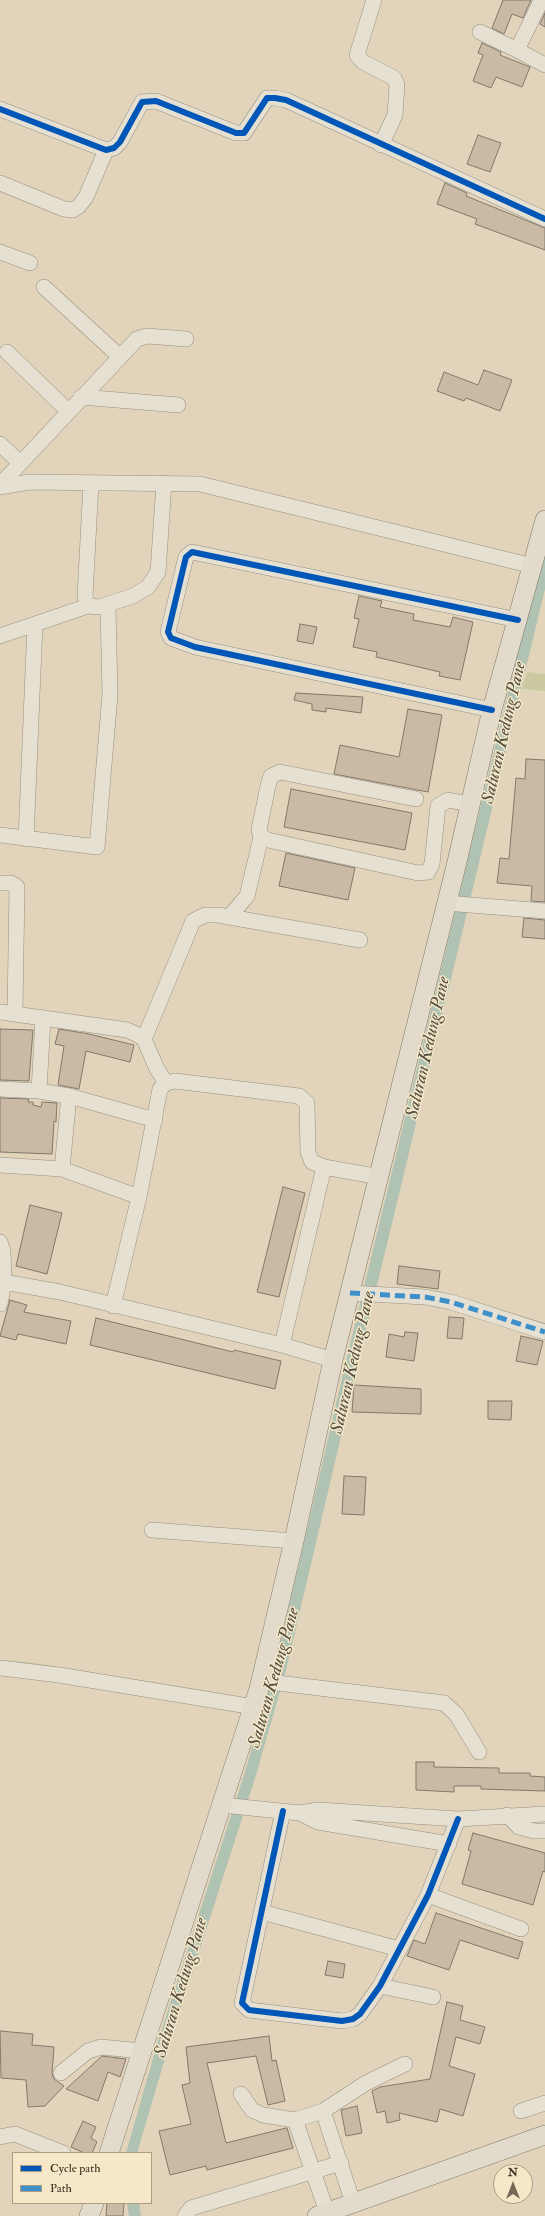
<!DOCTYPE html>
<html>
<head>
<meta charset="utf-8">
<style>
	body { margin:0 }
	#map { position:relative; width:545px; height:2216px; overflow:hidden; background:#e1d4ba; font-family:"IM FELL Double Pica",serif }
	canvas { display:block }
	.legend { position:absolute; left:12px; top:2152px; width:140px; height:52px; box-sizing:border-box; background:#f6e7c8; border:1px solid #ab9d85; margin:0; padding:5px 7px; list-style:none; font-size:12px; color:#3b2e21 }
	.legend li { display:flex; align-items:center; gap:8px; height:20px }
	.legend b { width:20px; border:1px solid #ab9d85 }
	.north { position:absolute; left:493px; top:2164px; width:40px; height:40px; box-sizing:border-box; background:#f6e7c8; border:1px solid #ab9d85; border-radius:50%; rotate:0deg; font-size:11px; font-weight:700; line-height:16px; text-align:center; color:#3b2e21 }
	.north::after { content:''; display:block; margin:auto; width:14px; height:18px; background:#756857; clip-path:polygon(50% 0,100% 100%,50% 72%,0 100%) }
</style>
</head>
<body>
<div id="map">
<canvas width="545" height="2216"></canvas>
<ul class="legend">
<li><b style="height:5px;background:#0057b8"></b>Cycle path</li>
<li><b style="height:5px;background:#3e90cb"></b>Path</li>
</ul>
<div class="north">N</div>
</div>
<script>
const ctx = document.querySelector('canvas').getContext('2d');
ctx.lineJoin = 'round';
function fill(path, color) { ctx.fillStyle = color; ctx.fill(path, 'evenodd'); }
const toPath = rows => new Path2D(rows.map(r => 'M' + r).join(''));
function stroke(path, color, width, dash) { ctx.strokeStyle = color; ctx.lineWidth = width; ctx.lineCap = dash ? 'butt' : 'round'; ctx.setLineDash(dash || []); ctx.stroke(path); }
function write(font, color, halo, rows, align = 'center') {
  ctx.font = font + ' "IM FELL Double Pica",serif'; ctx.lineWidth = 3; ctx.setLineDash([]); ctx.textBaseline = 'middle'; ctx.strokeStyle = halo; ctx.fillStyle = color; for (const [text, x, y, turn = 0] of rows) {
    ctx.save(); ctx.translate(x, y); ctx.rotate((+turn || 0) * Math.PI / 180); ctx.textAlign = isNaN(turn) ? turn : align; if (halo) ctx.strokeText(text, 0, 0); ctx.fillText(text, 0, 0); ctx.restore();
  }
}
fill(toPath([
	[527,672,545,674,545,691,522,689],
	[0,1659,34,1663,215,1692,215,1694]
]), '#cac9a0');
fill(toPath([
	[545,541,545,589,359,1360,286,1670,256,1775,169,2045,137,2153,126,2153,158,2041,245,1772,275,1667,347,1357],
	[127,2203,139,2203,141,2216,129,2216]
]), '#b0c2b2');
const building = toPath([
	[503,0,531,0,523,18,512,14,504,34,492,28,503,0],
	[545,13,545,27,540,24,545,13],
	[482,43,501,52,500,55,530,67,522,87,496,77,491,88,473,81,483,55,478,53,482,43],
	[478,135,501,143,490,172,467,164,478,135],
	[445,183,467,193,466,196,545,228,545,250,475,224,477,219,437,204,445,183],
	[484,370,512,380,500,411,466,398,464,401,437,391,444,372,478,385,484,370],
	[359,596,382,601,380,607,414,614,413,620,450,627,453,617,473,622,460,680,439,676,440,672,376,657,377,652,353,647,359,619,354,618,359,596],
	[300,624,317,627,313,644,297,641,300,624],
	[296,693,363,697,361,713,326,708,326,712,312,710,312,704,294,700,296,693],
	[408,709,442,715,428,792,334,774,340,745,399,757,408,709],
	[526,759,545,760,545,902,531,901,532,886,497,883,500,858,509,859,516,778,525,779,526,759],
	[291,789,412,813,405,850,284,827,291,789],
	[286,853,355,868,348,900,279,886,286,853],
	[524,918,545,920,545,939,522,937,524,918],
	[0,1029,33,1030,29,1081,0,1080,0,1029],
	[59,1029,89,1034,134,1045,130,1062,86,1051,79,1089,58,1085,64,1046,55,1044,59,1029],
	[0,1098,29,1099,28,1102,33,1102,33,1105,41,1107,42,1102,57,1103,56,1122,54,1121,52,1154,0,1152,0,1098],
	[283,1187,305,1193,279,1297,257,1292,283,1187],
	[30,1205,62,1213,47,1274,16,1266,30,1205],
	[399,1266,440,1271,438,1289,397,1284,399,1266],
	[10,1300,27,1305,24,1312,71,1321,66,1344,18,1334,16,1340,0,1336,10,1300],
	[449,1317,464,1318,462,1339,447,1338,449,1317],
	[96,1318,233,1352,234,1350,281,1361,275,1389,90,1345,96,1318],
	[405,1332,418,1333,414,1361,386,1357,389,1334,404,1337,405,1332],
	[521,1336,543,1341,537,1365,516,1361,521,1336],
	[354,1385,421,1389,421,1414,352,1412,354,1385],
	[488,1401,512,1401,511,1420,488,1419,488,1401],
	[344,1476,366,1477,364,1515,342,1514,344,1476],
	[416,1762,434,1762,434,1767,499,1768,499,1773,530,1773,530,1776,545,1777,545,1791,481,1789,481,1786,454,1786,454,1792,416,1790,416,1762],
	[473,1833,545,1853,545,1872,543,1871,533,1905,462,1884,471,1851,468,1850,473,1833],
	[436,1913,523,1942,518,1959,460,1940,449,1970,407,1956,414,1940,425,1944,436,1913],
	[328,1961,345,1964,343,1978,325,1975,328,1961],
	[447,2002,463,2006,460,2020,485,2027,480,2044,456,2037,449,2066,475,2074,463,2116,440,2109,437,2122,399,2113,400,2120,387,2123,385,2111,377,2113,372,2091,380,2087,430,2079,447,2002],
	[0,2031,33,2034,32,2045,54,2047,52,2073,54,2079,64,2086,45,2106,28,2107,26,2080,1,2078,0,2031],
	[269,2036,272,2061,276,2060,285,2101,268,2105,256,2056,207,2063,226,2143,286,2128,287,2128,293,2148,207,2170,206,2166,170,2175,159,2131,191,2124,182,2085,190,2083,186,2047,269,2036],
	[102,2056,126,2059,120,2077,108,2072,98,2101,66,2089,102,2056],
	[357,2106,362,2133,346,2136,341,2110,357,2106],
	[83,2121,96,2127,91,2138,97,2142,92,2153,84,2153,71,2147,83,2121],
	[107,2203,124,2203,123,2216,106,2216,107,2203]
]);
fill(building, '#cab9a4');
stroke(building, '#81796a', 1);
const minor = toPath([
	[374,0,357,55,363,62,394,78,397,85,395,115,381,145],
	[540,3,517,50,545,65],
	[480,32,517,50],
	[0,109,106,150,114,148,120,142,142,102,156,101,236,133,244,133,267,98,275,98,286,100,545,219],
	[0,183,64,209,73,210,79,206,86,197,106,150],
	[0,252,30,263],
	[44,287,119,356],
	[7,352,68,411],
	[81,397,178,405],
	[0,444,20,463],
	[91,483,85,596,88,606,99,607,133,596,148,587,158,572,164,483],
	[0,485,137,339,147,336,186,339],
	[0,487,29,482,200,484,533,566],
	[0,636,88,606],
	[492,710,195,647,171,638,168,632,184,565,186,557,192,552,518,620],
	[416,799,280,772,271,776,268,786,259,830,261,837,268,840,418,873,428,872,432,864,438,806,448,800,469,804],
	[0,835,97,847,110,695,108,606],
	[26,839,35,624],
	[0,883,11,883,17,887,15,1012],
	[446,903,545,911],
	[230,916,247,896,261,837],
	[0,1012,43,1018,39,1091],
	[43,1018,127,1030,136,1034,144,1039,157,1069,166,1083],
	[144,1039,193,921,205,915,218,915,360,940],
	[0,1089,39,1091,69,1096,62,1169],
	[69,1096,155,1120],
	[0,1165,62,1169,139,1197],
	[0,1242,3,1251,4,1282],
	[350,1293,425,1297,451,1302,545,1332],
	[0,1304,4,1282,60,1292,282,1345,333,1360],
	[113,1306,139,1197,160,1089,166,1083,175,1081,299,1096,307,1103,308,1152,312,1162,324,1167,380,1177],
	[282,1345,324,1167],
	[152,1530,294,1541],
	[0,1668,59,1675,254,1707],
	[261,1681,444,1703,456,1714,479,1752],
	[222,1805,300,1813,318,1810,458,1819,545,1814],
	[283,1811,242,2003,249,2010,342,2021,353,2019,360,2014,380,1986,428,1895,458,1819],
	[300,1813,318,1822,449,1844],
	[507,1815,519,1827,534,1831,545,1831],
	[428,1895,521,1929],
	[262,1912,399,1949],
	[380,1986,433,1997],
	[61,2073,88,2051,101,2047,142,2051],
	[241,2094,252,2110,263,2115,295,2120,323,2111,366,2083,405,2064],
	[323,2111,353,2203],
	[521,2111,545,2103],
	[295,2120,327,2212],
	[0,2137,15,2134,63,2153],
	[185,2216,191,2208,341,2163]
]);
const major = toPath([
	[109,2153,259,1689,294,1541,333,1360,457,862,492,710,545,520],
	[89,2216,94,2203],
	[317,2216,545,2135]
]);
stroke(minor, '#988f7f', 16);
stroke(major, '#81796a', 20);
stroke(minor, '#e6e0d3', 15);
stroke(major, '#e2dbcb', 19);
stroke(toPath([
	[350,1293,425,1297,451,1302,545,1332]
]), '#3e90cb', 5, [10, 5]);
stroke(toPath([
	[0,109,106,150,114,148,120,142,142,102,156,101,236,133,244,133,267,98,275,98,286,100,545,219],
	[492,710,195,647,171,638,168,632,184,565,186,557,192,552,518,620],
	[283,1811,242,2003,249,2010,342,2021,353,2019,360,2014,380,1986,428,1895,458,1819]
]), '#0057b8', 6);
write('italic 18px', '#535144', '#f6e7c8', [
	["Saluran Kedung Pane",505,733,-77],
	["Saluran Kedung Pane",429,1048,-77],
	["Saluran Kedung Pane",354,1363,-77],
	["Saluran Kedung Pane",275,1678,-74],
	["Saluran Kedung Pane",182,1988,-73]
]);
</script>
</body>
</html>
